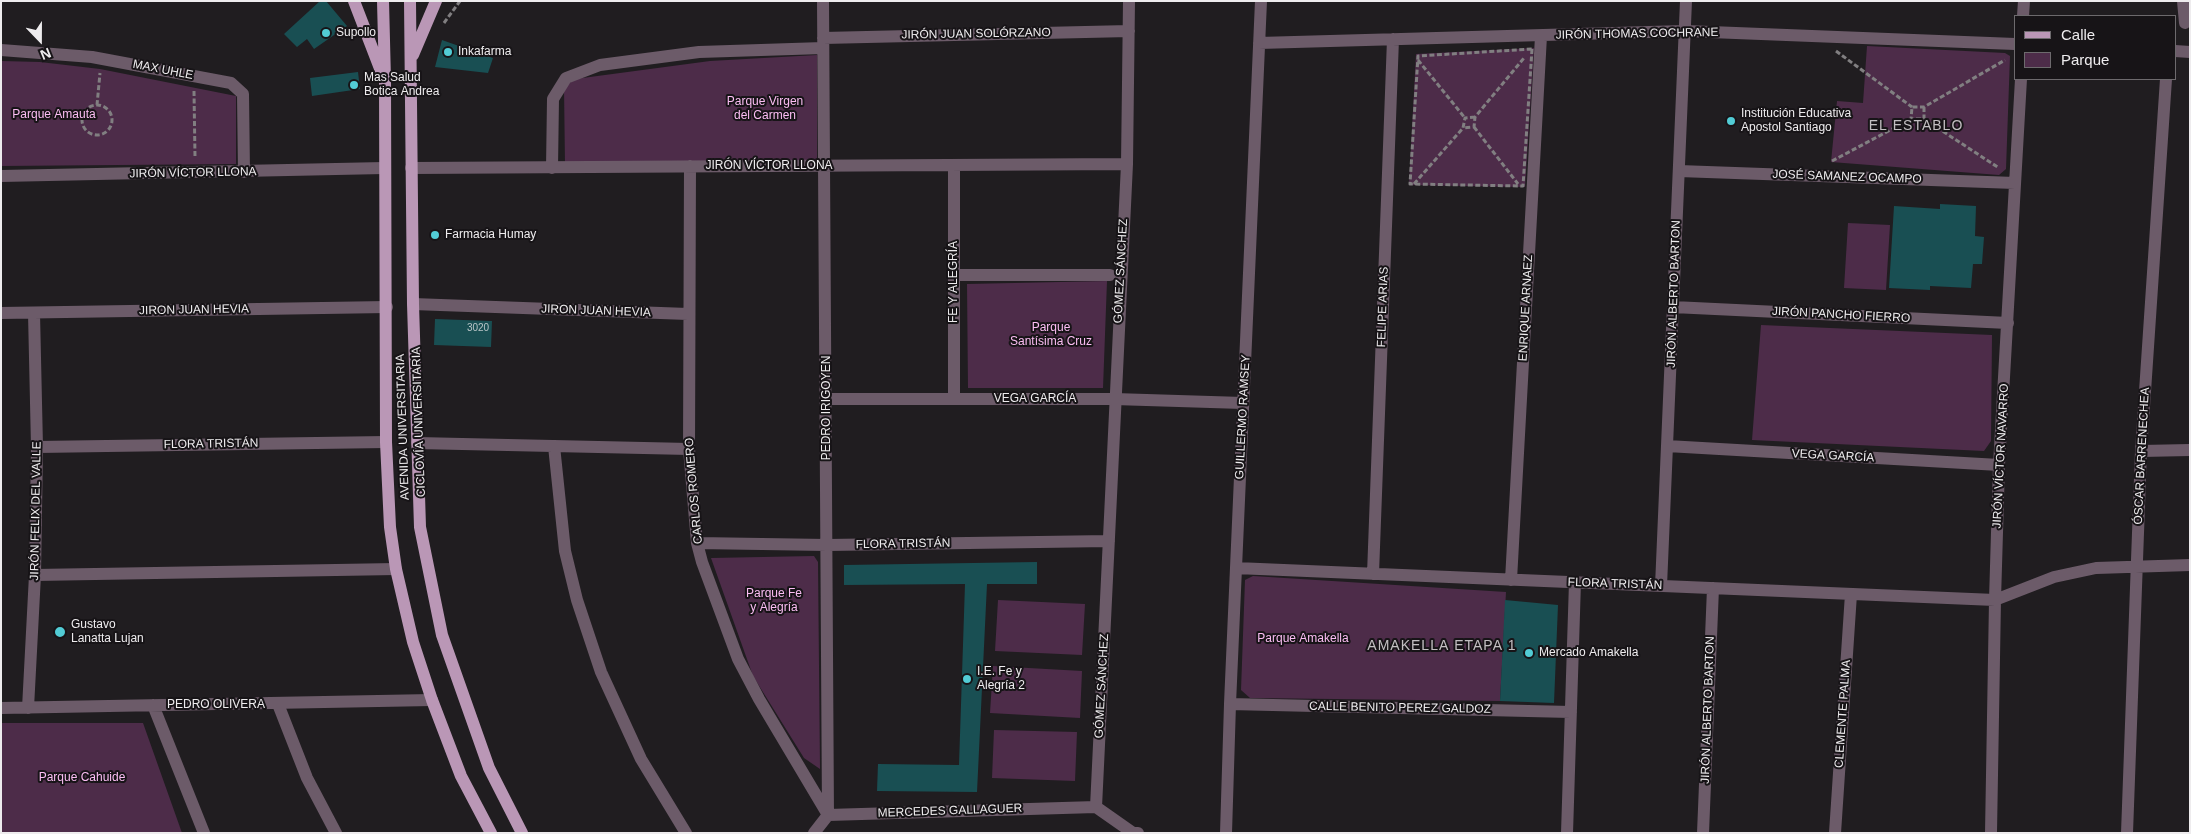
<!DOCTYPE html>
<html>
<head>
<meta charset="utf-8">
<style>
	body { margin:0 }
	#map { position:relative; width:2191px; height:834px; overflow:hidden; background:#201d20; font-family:Helvetica,sans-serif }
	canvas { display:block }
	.frame { position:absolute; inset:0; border:2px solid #eeecee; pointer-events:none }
	.legend { position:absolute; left:2014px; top:15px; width:162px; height:65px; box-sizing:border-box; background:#171417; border:1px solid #6d6a6d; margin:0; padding:6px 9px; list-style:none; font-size:15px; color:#eeecee }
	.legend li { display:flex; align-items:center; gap:10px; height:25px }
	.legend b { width:25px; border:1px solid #6d6a6d }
	.north { position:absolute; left:15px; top:15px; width:50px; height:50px; -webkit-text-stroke:4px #171417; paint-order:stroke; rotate:158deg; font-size:14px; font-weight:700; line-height:20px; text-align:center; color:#eeecee }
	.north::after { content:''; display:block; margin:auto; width:18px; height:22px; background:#eeecee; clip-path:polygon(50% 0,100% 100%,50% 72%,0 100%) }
</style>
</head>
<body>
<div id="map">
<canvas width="2191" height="834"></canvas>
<div class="frame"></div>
<ul class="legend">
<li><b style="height:6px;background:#ba97b6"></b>Calle</li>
<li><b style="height:14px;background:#4d2c49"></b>Parque</li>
</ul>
<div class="north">N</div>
</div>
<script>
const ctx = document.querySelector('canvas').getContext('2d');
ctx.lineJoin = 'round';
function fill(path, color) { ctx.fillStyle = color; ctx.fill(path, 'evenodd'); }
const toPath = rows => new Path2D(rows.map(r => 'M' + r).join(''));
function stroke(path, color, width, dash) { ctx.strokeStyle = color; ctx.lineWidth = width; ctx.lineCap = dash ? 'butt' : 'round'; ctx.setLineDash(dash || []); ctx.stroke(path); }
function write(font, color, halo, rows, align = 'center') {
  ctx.font = font + ' Helvetica,sans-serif'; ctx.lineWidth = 4; ctx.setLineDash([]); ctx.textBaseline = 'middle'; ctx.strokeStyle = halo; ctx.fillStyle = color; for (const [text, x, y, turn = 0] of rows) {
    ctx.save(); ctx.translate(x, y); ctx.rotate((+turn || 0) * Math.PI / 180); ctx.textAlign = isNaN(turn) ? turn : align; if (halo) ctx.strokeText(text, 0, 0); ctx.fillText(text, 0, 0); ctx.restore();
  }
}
fill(toPath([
	[1867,46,2005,53,2010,56,2006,169,1999,175,1831,162,1837,101,1863,103],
	[1534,48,1525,187,1409,185,1416,54],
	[817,55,817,160,565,165,564,87,575,79,710,61],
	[1,61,40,62,100,69,236,96,236,164,1,166],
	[1848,223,1890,225,1886,290,1844,288],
	[1107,281,1103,388,968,388,967,284],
	[1761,325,1992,335,1991,441,1984,451,1752,440],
	[814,556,818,562,820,769,804,758,753,676,711,558],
	[1253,576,1506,592,1500,701,1250,698,1241,690,1245,580],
	[998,600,1085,604,1082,655,995,651],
	[993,666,1082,671,1080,718,990,713],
	[1,723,143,723,182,833,1,833],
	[994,730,1077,732,1075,781,992,778]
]), '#4d2c49');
fill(toPath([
	[320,1,326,1,347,26,314,49,307,39,297,47,284,34],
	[442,40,493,58,488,73,435,67],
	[358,72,360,89,312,96,310,78],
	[1940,204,1976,206,1975,236,1984,237,1982,264,1973,264,1971,288,1930,286,1930,290,1889,288,1894,206,1940,209],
	[435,319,492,321,491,347,434,345],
	[1037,562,1037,584,987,584,977,792,877,791,878,764,959,765,965,584,844,585,844,565],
	[1505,600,1558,605,1554,703,1500,701]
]), '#194f53');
stroke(toPath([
	[444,23,460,1],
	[1532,49,1523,186,1410,184,1418,56,1532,49],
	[1836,51,1912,107],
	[1418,60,1465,118],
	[194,91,195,157],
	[97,105,100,73],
	'82 120a15 15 0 1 1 30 0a15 15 0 1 1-30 0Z',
	[1924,107,1924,119,1911,119,1912,107,1924,107,2005,60],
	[1475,117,1465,118,1463,128,1474,127,1475,117,1524,58],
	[1924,119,1999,168],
	[1474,127,1518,184],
	[1832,161,1911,119],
	[1414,184,1463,128]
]), '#817f81', 3, [5, 2.5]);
stroke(toPath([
	[823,1,828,815],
	[2183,1,2185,23],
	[2023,16,2024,1],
	[823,38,1129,31],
	[1259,43,1685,31,2015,44],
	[1,50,92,57,231,83,243,94,244,172],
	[2175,51,2190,52],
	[954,165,954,399],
	[690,166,689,449,697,543,702,562,738,659,759,699,828,815],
	[411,168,1127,164],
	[552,168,553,99,566,78,600,65,699,52,823,48],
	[1679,171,2015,183],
	[1,176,384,168],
	[954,275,1110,275],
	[413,304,688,314],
	[1673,307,2008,323],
	[1,313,387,307],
	[826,399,1114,399,1243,403],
	[417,443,689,449],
	[554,446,565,551,577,600,601,672,641,759,686,833],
	[1667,446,1999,465],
	[37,447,386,442],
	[2141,451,2190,450],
	[697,543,827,545,1109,541],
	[1236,568,1995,600,2054,577,2096,568,2190,565],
	[1373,574,1393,39],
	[35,575,396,569],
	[1511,580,1541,36],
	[1661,586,1686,1],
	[278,704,307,778,336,833],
	[1230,704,1571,712],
	[153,705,204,833],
	[1,708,432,700],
	[28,708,35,575,37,447,34,313],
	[1096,807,1127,164,1129,1],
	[1096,807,1133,833,1138,833],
	[814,833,828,815,1096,807],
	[1226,833,1230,704,1261,1],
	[1567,833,1575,582],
	[1703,833,1713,588],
	[1835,833,1851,594],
	[1991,833,1995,600,1999,465,2021,79],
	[2127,833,2141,451,2166,79]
]), '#6c5b69', 12);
stroke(toPath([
	[354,1,381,71],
	[383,1,385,80,386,442,390,527,396,569,413,642,432,700,461,776,491,833],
	[410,1,413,304,420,527,442,635,489,768,522,833],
	[413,55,436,1]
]), '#ba97b6', 12);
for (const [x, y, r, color] of [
	[326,33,5,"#52ccd5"],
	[448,52,5,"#52ccd5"],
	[354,85,5,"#52ccd5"],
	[1731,121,5,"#52ccd5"],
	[435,235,5,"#52ccd5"],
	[60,632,6,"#52ccd5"],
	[1529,653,5,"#52ccd5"],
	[967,679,5,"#52ccd5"]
]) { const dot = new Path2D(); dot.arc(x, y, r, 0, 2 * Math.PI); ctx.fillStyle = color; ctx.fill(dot); stroke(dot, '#171417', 2); }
write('10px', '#b9c5c7', null, [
	["3020",478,328]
]);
write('12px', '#eeecee', '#171417', [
	["Supollo",336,33],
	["Inkafarma",458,52],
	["Mas Salud",364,78],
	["Botica Andrea",364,92],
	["Institución Educativa",1741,114],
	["Apostol Santiago",1741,128],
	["Farmacia Humay",445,235],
	["Gustavo",71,625],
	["Lanatta Lujan",71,639],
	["Mercado Amakella",1539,653],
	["I.E. Fe y",977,672],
	["Alegría 2",977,686]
], 'left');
write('12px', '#eeecee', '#171417', [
	["JIRÓN JUAN SOLÓRZANO",976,34,-1],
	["JIRÓN THOMAS COCHRANE",1637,34,-1],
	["MAX UHLE",163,70,11],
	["JIRÓN VÍCTOR LLONA",769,166],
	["JIRÓN VÍCTOR LLONA",193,173,-1],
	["JOSÉ SAMANEZ OCAMPO",1847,177,2],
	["GÓMEZ SÁNCHEZ",1121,271,-87],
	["FE Y ALEGRÍA",954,282,-90],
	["JIRÓN ALBERTO BARTON",1674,294,-88],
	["FELIPE ARIAS",1383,307,-88],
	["ENRIQUE ARNAEZ",1526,308,-87],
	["JIRON JUAN HEVIA",194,310,-1],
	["JIRON JUAN HEVIA",596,311,2],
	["JIRÓN PANCHO FIERRO",1841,315,3],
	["VEGA GARCÍA",1035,399],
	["PEDRO IRIGOYEN",827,408,-90],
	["GUILLERMO RAMSEY",1243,417,-87],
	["CICLOVÍA UNIVERSITARIA",419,422,-92],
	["AVENIDA UNIVERSITARIA",403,427,-92],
	["FLORA TRISTÁN",211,444,-1],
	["VEGA GARCÍA",1833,456,3],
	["JIRÓN VÍCTOR NAVARRO",2001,456,-87],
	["ÓSCAR BARRENECHEA",2142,456,-87],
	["CARLOS ROMERO",694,491,-95],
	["JIRÓN FELIX DEL VALLE",36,511,-89],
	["FLORA TRISTÁN",903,544,-1],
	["FLORA TRISTÁN",1615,584,2],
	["GÓMEZ SÁNCHEZ",1102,686,-87],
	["PEDRO OLIVERA",216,705],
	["CALLE BENITO PEREZ GALDOZ",1400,708,1],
	["JIRÓN ALBERTO BARTON",1708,710,-88],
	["CLEMENTE PALMA",1843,714,-86],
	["MERCEDES GALLAGUER",950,811,-2]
]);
write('12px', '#fbbdf3', '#171417', [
	["Parque Virgen",765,102],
	["del Carmen",765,116],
	["Parque Amauta",54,115],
	["Parque",1051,328],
	["Santísima Cruz",1051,342],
	["Parque Fe",774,594],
	["y Alegría",774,608],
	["Parque Amakella",1303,639],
	["Parque Cahuide",82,778]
]);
ctx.letterSpacing = '1px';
write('14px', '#c3bfc2', '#171417', [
	["EL ESTABLO",1916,126],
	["AMAKELLA ETAPA 1",1442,646]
]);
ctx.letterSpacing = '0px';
</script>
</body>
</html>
